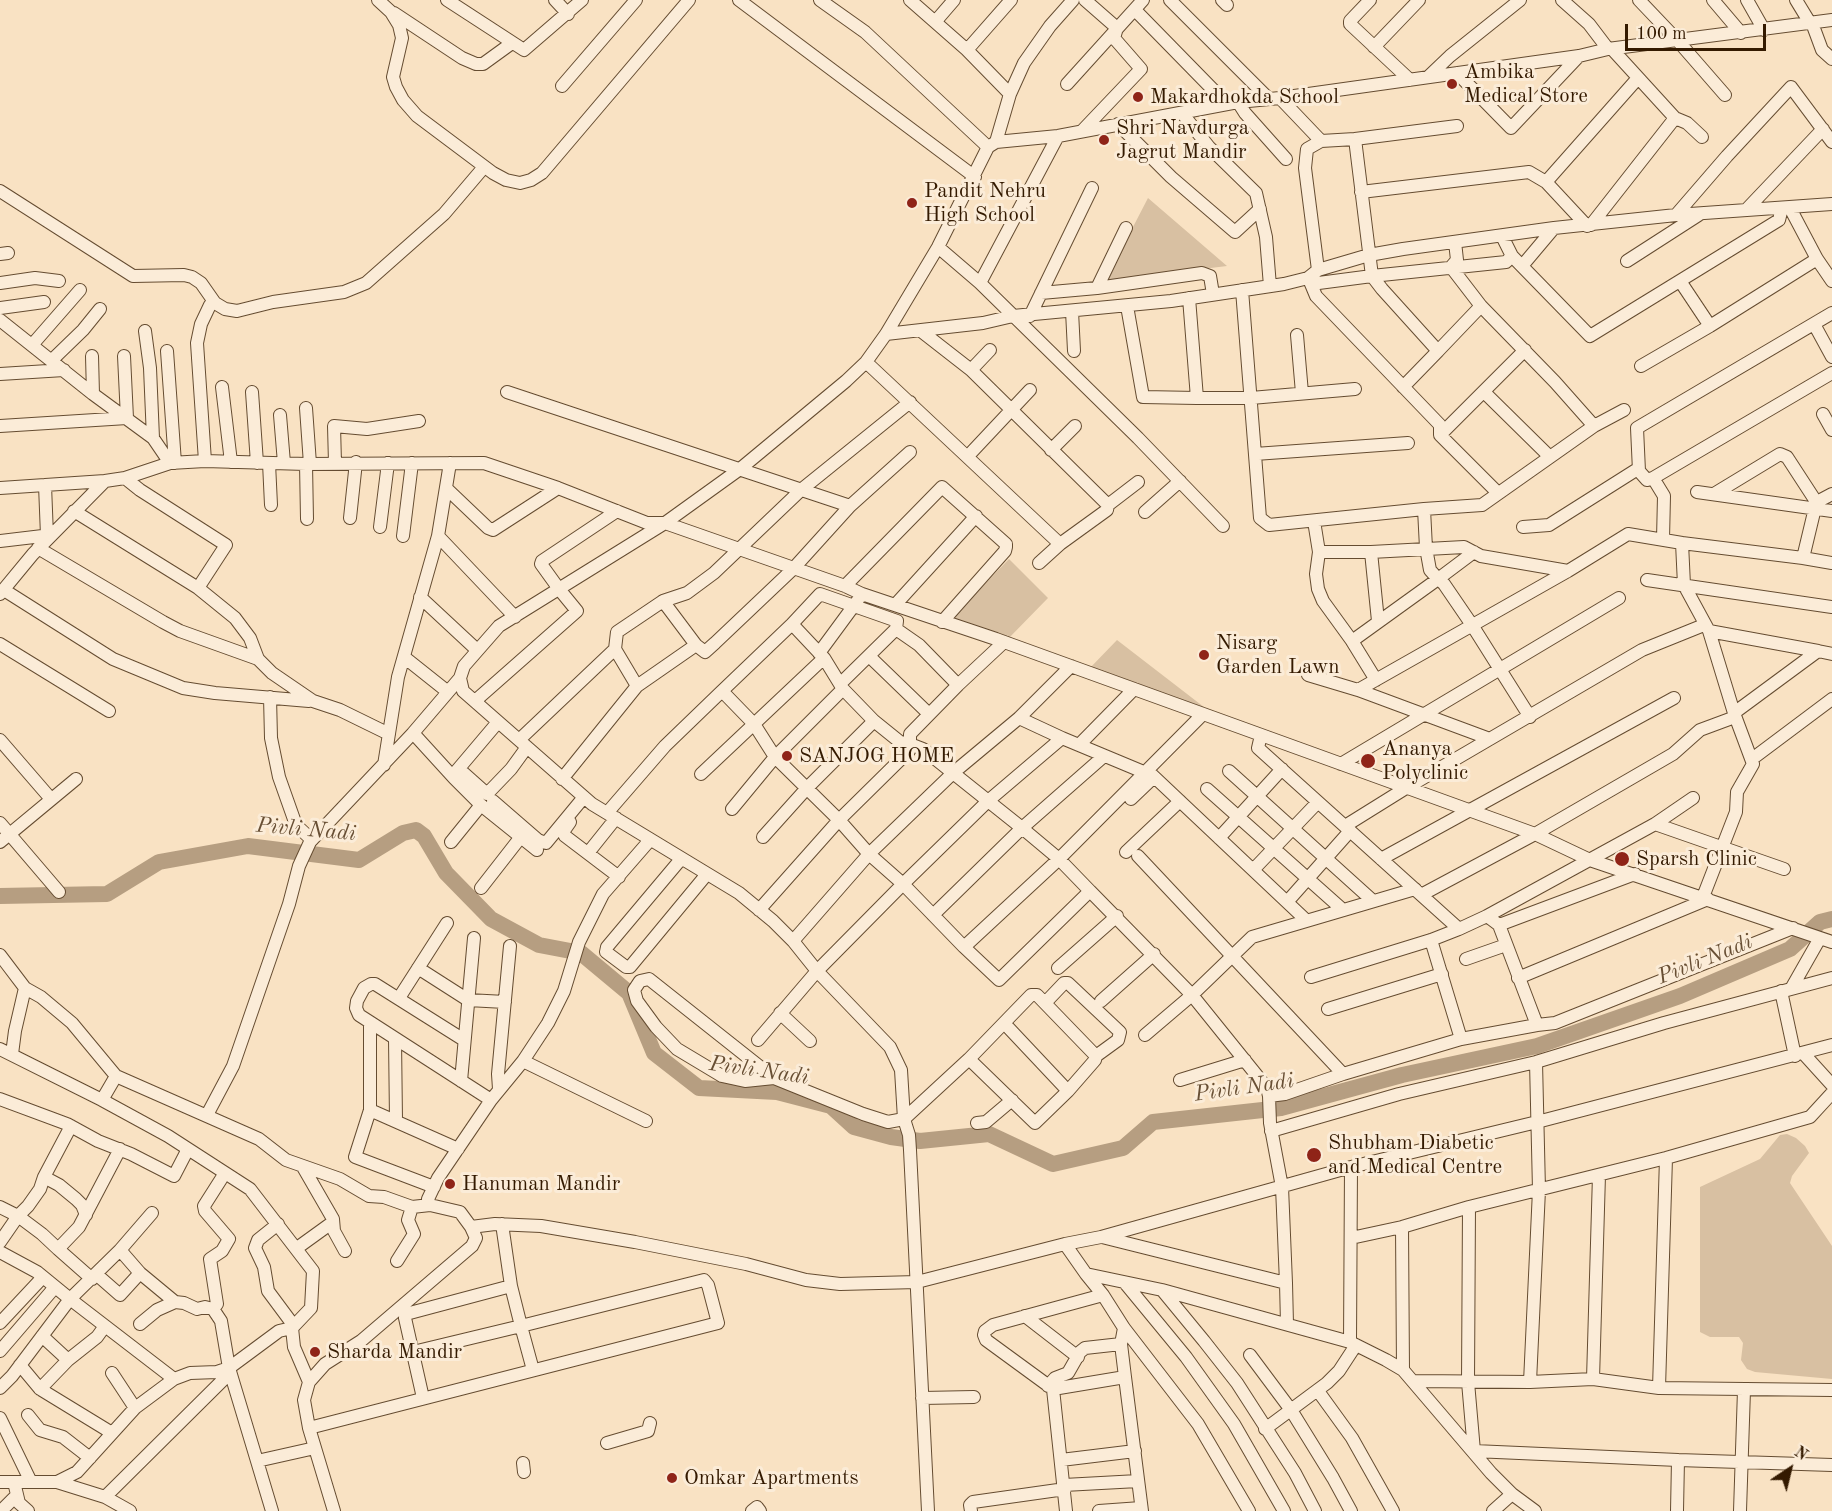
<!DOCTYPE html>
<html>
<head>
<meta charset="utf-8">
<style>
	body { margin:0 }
	#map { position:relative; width:1832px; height:1511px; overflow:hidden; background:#f9e2c3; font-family:"Old Standard TT",serif }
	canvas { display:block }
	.north { position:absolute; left:1760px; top:1439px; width:60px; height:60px; -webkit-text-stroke:4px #fbecd8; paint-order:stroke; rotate:35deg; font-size:16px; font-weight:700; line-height:24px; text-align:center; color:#341a00 }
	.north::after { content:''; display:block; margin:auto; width:21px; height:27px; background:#341a00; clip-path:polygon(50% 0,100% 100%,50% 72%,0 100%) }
	.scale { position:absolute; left:1625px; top:24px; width:141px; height:27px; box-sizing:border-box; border:3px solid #341a00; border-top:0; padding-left:8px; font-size:18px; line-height:21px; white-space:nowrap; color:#341a00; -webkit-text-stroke:4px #fbecd8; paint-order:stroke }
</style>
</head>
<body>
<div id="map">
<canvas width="1832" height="1511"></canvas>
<div class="north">N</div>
<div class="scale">100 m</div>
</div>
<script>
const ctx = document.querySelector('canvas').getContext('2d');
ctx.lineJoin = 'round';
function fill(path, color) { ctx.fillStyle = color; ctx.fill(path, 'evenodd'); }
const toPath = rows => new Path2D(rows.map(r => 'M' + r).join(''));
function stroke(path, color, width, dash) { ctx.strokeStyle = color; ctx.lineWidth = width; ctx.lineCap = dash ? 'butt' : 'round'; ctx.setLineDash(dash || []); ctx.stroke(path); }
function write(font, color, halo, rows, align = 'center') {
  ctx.font = font + ' "Old Standard TT",serif'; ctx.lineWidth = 6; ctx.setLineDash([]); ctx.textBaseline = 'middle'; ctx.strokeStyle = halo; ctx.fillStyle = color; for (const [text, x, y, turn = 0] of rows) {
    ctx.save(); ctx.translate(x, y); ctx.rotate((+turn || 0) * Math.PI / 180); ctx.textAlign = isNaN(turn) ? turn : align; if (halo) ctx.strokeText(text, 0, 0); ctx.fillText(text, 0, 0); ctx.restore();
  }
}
fill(toPath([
	[1148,198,1227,266,1105,281],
	[1009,559,1048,598,1007,640,950,620],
	[1117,640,1213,714,1089,669],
	[1787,1134,1796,1138,1805,1146,1809,1153,1792,1176,1790,1183,1832,1246,1832,1379,1755,1372,1747,1369,1741,1360,1743,1343,1739,1337,1710,1337,1700,1332,1700,1187,1760,1159,1780,1135]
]), '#d8c0a2');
stroke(toPath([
	[0,896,107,894,159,862,248,846,359,860,403,833,416,830,424,836,446,873,491,919,539,945,581,953,629,993,654,1053,699,1088,777,1092,831,1106,854,1127,891,1137,920,1141,989,1134,1053,1164,1123,1148,1153,1122,1281,1108,1402,1075,1537,1046,1680,996,1790,949,1820,922,1832,919]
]), '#b69e81', 16);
const minor = toPath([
	[378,0,391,12,399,25,402,38,393,77,396,87,403,100,417,116,493,173,506,180,520,183,531,180,542,173,689,0],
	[447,0,524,50,582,0],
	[555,0,568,14],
	[739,0,975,177],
	[820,0,865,32,988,147],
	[910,0,967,50,1010,94],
	[1170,0,1269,99],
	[1222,0,1227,5],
	[1370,0,1350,21,1350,24,1410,80],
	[1562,0,1589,24,1608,49],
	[1639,0,1678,41,1725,95],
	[1713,0,1741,33],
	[1747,0,1764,30],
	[1796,0,1810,23],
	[1135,10,1227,104],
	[394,13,462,58,476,64,483,64,512,43],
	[935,22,954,0],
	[1812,23,1822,50,1832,59],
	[1374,47,1419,0],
	[1612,49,1675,118,1687,123,1702,137],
	[967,50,1011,0],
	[1457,73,1511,128,1579,56],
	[1428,77,1450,56,1520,0],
	[1067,84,1143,0],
	[562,86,636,0],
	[1280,98,1321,141,1355,139,1372,276,1382,289,1438,351,1481,306],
	[1238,102,1245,113,1286,159],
	[1182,113,1209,147,1256,193,1266,237,1270,286],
	[1118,124,1171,177,1235,232,1260,209],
	[1082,131,1141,69,1114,38,1117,28,1085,0],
	[1355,139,1457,126],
	[996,142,1010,94,1024,63,1050,26,1073,0],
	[1546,182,1638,78],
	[0,191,133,276,184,275,192,277,201,283,215,303],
	[1361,192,1529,172,1546,182,1587,226],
	[1790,208,1817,259,1832,281],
	[1747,209,1823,129],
	[1676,215,1727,156,1791,87,1832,142],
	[1591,225,1675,118],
	[1455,242,1457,260,1451,267,1481,306,1555,382,1594,426],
	[938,247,980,283,1138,438,1223,526],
	[0,254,8,253],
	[1512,256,1590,336,1779,220,1782,208],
	[1627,261,1700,214],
	[1522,266,1554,228],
	[1318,270,1305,168,1307,149,1321,141],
	[1309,279,1311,284,1372,276,1506,262,1512,256,1502,236],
	[1680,281,1710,326],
	[0,283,35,278,59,281],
	[980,283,1058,136],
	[1311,284,1316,296,1440,425,1440,435,1498,493],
	[1097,288,1202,273,1210,276,1213,294],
	[1242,290,1260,518,1269,525,1424,509,1482,505,1594,426,1624,410],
	[1041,293,1097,288,1126,228],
	[1189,298,1197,398,1251,398,1355,389],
	[1127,306,1143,397,1197,398],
	[0,308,44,302],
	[1072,311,1074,351],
	[1030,316,1092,188],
	[0,320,93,394,153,438,170,463,205,461,306,464,484,463,558,488,647,523,665,523,845,586,862,594,996,639,1535,834,1590,860,1832,942],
	[1814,324,1832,357],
	[145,331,150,368,153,438],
	[921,331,971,370,1108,505],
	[886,334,983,323,1013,316,1171,301,1284,284,1308,278,1318,270,1369,255,1403,249,1554,228,1676,215,1832,204],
	[1297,335,1302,393],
	[32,345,80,290],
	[167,351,175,463],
	[92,356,93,394],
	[52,360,83,330,100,309],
	[866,362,1060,544],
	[1641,366,1710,326,1817,259],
	[971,370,990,350],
	[0,374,64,370],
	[222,387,231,462],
	[1403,387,1438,351],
	[252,392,257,463],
	[507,392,850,506],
	[1484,392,1549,456],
	[306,408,310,464],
	[1823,414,1832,430],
	[280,415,284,463],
	[0,426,127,418,124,356],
	[1440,435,1525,350],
	[1051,450,1075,426],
	[1255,454,1408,443],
	[968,456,1030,390],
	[205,461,197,343,201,324,210,305,215,303,225,309,237,311,273,302,344,292,366,283,444,214,484,167],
	[269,463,271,505],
	[335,463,334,426,367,429,419,421],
	[450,463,438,536,515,617],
	[306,464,307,519],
	[1639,471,1637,428,1832,313],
	[125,478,140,490,226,545,198,588],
	[1653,478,1664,496,1663,539],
	[45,485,47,536],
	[0,488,105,481],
	[446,488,488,528,493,530,558,488],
	[1697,492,1832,511],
	[1815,503,1832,494],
	[1424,509,1426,548,1430,570,1438,579,1474,552],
	[74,511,198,588,235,618,250,638,258,659,272,673,313,701,340,710,389,734],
	[1145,512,1180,481],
	[350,518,356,462],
	[1314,521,1319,552,1371,552,1378,621],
	[380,527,388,463],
	[1523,527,1549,525,1636,470,1639,471,1647,480,1653,478,1832,373],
	[403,536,412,463],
	[0,541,51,535],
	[1682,543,1803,558,1815,508,1815,500,1787,457,1780,454,1714,494],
	[38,548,163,622,180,631,258,659],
	[1319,552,1316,574,1318,589,1323,601,1352,641],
	[1371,552,1464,547,1481,556,1568,571],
	[1803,558,1832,563],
	[1039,563,1060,544,1107,510,1108,505,1138,482],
	[1647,580,1832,607],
	[845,586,942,487,1006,544,1006,547,1005,551,942,622],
	[4,590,113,659,183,688,215,693,309,701],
	[0,594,33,554,105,481,125,478,170,463],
	[420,597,477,650],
	[663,601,687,593,714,573,801,490,910,402],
	[896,604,976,516],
	[1709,631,1818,651],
	[0,644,109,711],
	[615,649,637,686],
	[819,653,858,600],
	[869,656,929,714],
	[404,657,448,692],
	[1308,675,1358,690,1568,571,1628,534,1682,543,1684,585,1709,631,1734,713,1818,651,1832,654],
	[460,678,413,733,454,778,481,805,537,850],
	[1376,680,1352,641,1438,579,1444,584,1472,625,1530,717],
	[840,684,896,629],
	[958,685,919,645,896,629,897,621,820,594,792,624,722,691,754,724,775,757,839,820,869,854,903,884,964,947,999,980,1090,891,1059,859,1022,828,923,749,910,744,910,734,958,685,1004,642],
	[1358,690,1490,739],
	[270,697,271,738,279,777,296,825,312,840],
	[475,701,577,611,559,589,541,564,542,561,617,511],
	[1261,735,1258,748,1459,929,1487,916,1499,925],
	[1062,738,1146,773],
	[0,740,51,799],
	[519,740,615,649,617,632,663,601,696,645],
	[1079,745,1134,689],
	[1752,759,1832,699],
	[1341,764,1619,598],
	[384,765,398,677,438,536],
	[459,769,487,794,511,769,527,747],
	[1148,771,1307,921],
	[1229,771,1373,901],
	[454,774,498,722],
	[701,774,824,658],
	[562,779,637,686,696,645,705,652,715,643,793,569,850,506,910,452],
	[1207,789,1343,910],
	[1131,799,1154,777],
	[493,801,538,840,546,843,584,797],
	[732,809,775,757,843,689],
	[607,813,665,746,722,691],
	[570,822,563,832,565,836,619,877],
	[0,823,59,892],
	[1655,824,1693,798],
	[1345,826,1406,788,1642,650,1704,625],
	[763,837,807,788,874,721],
	[1219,838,1282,769],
	[0,842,76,779],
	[451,842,481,805],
	[1126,852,1180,801],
	[588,853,616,818],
	[1138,856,1343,1074],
	[681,859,607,947,606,952,626,967,630,967,707,874],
	[1381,859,1674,698],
	[1253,870,1318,802],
	[1635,874,1499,925,1537,1025,1555,1023,1793,928],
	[481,888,520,838],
	[1090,891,1192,995,1267,1088,1269,1096,1270,1123,1282,1187,1286,1283,1102,1237],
	[1421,895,1535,834,1673,754,1700,730,1735,717],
	[1703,897,1736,812,1737,792,1753,764,1734,713],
	[1287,902,1350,831],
	[759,910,839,820,909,751,910,744,900,742,874,721,843,689,824,658,792,624],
	[933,915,1022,828,1104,756],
	[1487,916,1655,824,1784,869],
	[1431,940,1461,1039],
	[793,941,869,854,953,773,1019,718,1071,666],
	[964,947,1059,859,1203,714],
	[0,955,25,988,41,997,72,1023,116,1076],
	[1466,959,1506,945],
	[418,968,468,1000,505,1002],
	[1058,968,1117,916],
	[1311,977,1431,940,1459,929],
	[1518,978,1708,899],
	[1791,989,1820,938],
	[1781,991,1795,1056],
	[399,998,447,923],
	[1101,1001,1154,954],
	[1045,1003,1064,983,1068,983,1120,1032,1118,1040,1096,1056],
	[1328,1009,1442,974],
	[780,1013,810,1041],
	[370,1023,370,1110,458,1149],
	[1004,1023,1068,1091],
	[1145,1035,1192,995,1252,937,1415,889],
	[395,1039,396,1120],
	[464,1040,375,984,371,984,364,988,357,1001,356,1008,359,1015,491,1100],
	[758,1040,817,971,903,884,988,801,1062,738,1019,718],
	[0,1049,102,1100,168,1136,250,1189,313,1271,311,1308,292,1328,294,1347,309,1382],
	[1803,1053,1832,1085],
	[12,1054,15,1031,25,988],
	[523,1061,646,1121],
	[774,1078,745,1081,722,1076,677,1049,656,1027,637,1001,634,990,640,981,649,979,774,1078,863,1114,888,1122,904,1119,969,1059,1031,995,1037,995,1096,1056,1095,1060,1068,1091,1035,1123,969,1059],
	[1180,1080,1245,1060],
	[461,1081,474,938],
	[499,1089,498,1074,510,946],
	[1269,1096,1285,1094,1343,1074,1461,1039,1537,1025],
	[0,1099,67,1124,98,1141,131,1154,174,1176,188,1149],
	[102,1100,116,1076,259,1139,286,1160,340,1179,369,1196,384,1197,412,1207,430,1205],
	[370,1110,355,1157,434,1187],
	[207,1115,233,1066,289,904,299,866,310,842,413,733],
	[977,1123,986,1122,1012,1100],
	[71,1126,44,1177,40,1189,28,1206,18,1216,42,1234,58,1249,79,1227,120,1149],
	[1271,1131,1399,1094,1536,1062,1664,1023,1832,978],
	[303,1167,333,1219,334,1231,345,1251],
	[225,1173,204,1206,205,1211,229,1239,222,1251,210,1259,217,1304,213,1309,221,1321,229,1368,257,1461,315,1448],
	[44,1177,59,1185,76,1199,82,1205,86,1215],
	[0,1207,18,1216,0,1242],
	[1469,1207,1468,1382,1474,1451,1678,1460],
	[278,1224,258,1240,255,1248,264,1267,268,1291,294,1326],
	[502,1224,511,1286],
	[471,1227,495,1224,541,1226,635,1242,746,1264,806,1280,840,1284,917,1282,1065,1244,1101,1237,1351,1167,1537,1122,1832,1045],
	[1402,1227,1403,1370],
	[1351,1238,1402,1227,1469,1207,1666,1158,1810,1117,1832,1093],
	[1065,1244,1086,1274,1162,1290,1204,1341,1237,1383,1295,1473,1315,1511],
	[297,1248,333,1222],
	[58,1249,92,1279],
	[120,1250,152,1213],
	[0,1252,37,1272,70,1299,12,1376,0,1388],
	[397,1261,414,1234,408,1220,412,1207],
	[96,1274,120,1295,140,1273],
	[1086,1274,1103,1295,1124,1328,1198,1424,1249,1511],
	[1125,1283,1186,1357,1234,1424,1284,1511],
	[1286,1283,1287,1324],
	[1162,1290,1350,1342,1386,1360,1403,1370,1491,1473,1512,1494,1535,1511],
	[1025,1316,1078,1357],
	[0,1323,43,1277],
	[140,1324,157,1310,175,1302,184,1303,197,1309,205,1307,213,1309],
	[42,1336,68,1360],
	[1350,1342,1351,1167],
	[0,1351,55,1287],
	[413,1352,521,1326,511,1286,406,1314,405,1318,423,1398],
	[1250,1355,1291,1410,1333,1478,1351,1511],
	[20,1365,40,1389,68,1360,97,1337,105,1326],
	[112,1373,135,1408],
	[1125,1377,1142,1511],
	[174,1379,70,1299,120,1250,140,1273,175,1302],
	[1593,1379,1599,1175],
	[1413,1381,1530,1382,1593,1379,1659,1388,1832,1390],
	[1530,1382,1539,1190,1536,1062],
	[1048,1386,1055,1378,1068,1373,1080,1352,1085,1348,1121,1344],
	[1659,1388,1666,1158],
	[40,1389,112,1433],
	[1053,1389,986,1340,984,1335,985,1331,993,1325,1103,1295],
	[1318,1391,1352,1438,1393,1511],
	[922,1398,974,1397],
	[28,1415,40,1430,63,1437,90,1458],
	[0,1418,31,1482],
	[309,1428,718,1323,708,1285,704,1280,521,1326,533,1370],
	[1265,1429,1327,1383,1339,1371,1356,1345],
	[607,1443,648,1431,650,1423],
	[1061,1460,1135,1451],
	[257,1461,272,1511],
	[523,1463,524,1472],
	[0,1482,57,1482,77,1472,135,1408,174,1379,190,1373,217,1372,229,1368,279,1331,292,1328],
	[14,1482,19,1503,28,1511],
	[57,1482,105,1497,130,1511],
	[1064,1485,1138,1481],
	[105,1497,230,1373],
	[1,1511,16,1496],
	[334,1511,309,1428,304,1400,309,1382,325,1364,361,1341,472,1246,476,1238,471,1227,460,1212,430,1205,428,1199,438,1178,491,1100,523,1061,548,1023,564,991,579,942,603,894,650,840],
	[752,1511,757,1507,760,1511],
	[928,1511,910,1150,909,1135,904,1119,901,1070,890,1047,817,971,793,941,773,921,739,893,592,804,463,691,460,678,464,666,499,626,665,523,740,469,846,381,866,362,886,334,938,247,988,147,996,142,1058,136,1238,102,1280,98,1579,56,1608,49,1832,20],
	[971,1511,970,1505,973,1502,1065,1489],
	[1066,1511,1053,1389,1125,1377,1121,1344,1124,1328],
	[1099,1511,1141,1508],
	[1493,1511,1512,1494],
	[1677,1511,1678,1460,1832,1465],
	[1740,1511,1744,1390]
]);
stroke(minor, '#654c31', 14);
stroke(minor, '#fbecd8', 12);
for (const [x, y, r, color] of [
	[1452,84,6,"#8f2418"],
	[1138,97,6,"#8f2418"],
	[1104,140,6,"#8f2418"],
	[912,203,6,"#8f2418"],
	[1204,655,6,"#8f2418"],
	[787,756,6,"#8f2418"],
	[1368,761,8,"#8f2418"],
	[1622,859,8,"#8f2418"],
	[1314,1155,8,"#8f2418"],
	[450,1184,6,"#8f2418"],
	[315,1352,6,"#8f2418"],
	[672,1478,6,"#8f2418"]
]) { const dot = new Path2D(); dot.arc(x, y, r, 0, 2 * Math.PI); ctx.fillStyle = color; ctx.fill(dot); stroke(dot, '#fbecd8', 2); }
write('21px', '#341a00', '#fbecd8', [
	["Ambika",1464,72],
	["Medical Store",1464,96],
	["Makardhokda School",1150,97],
	["Shri Navdurga",1116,128],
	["Jagrut Mandir",1116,152],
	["Pandit Nehru",924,191],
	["High School",924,215],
	["Nisarg",1216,643],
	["Garden Lawn",1216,667],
	["Ananya",1382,749],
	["Polyclinic",1382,773],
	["SANJOG HOME",799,756],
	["Sparsh Clinic",1636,859],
	["Shubham Diabetic",1328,1143],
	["and Medical Centre",1328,1167],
	["Hanuman Mandir",462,1184],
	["Sharda Mandir",327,1352],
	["Omkar Apartments",684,1478]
], 'left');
write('italic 22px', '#684f34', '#fbecd8', [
	["Pivli Nadi",306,830,5],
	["Pivli Nadi",1705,960,-22],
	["Pivli Nadi",759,1071,8],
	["Pivli Nadi",1244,1088,-8]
]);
</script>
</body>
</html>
